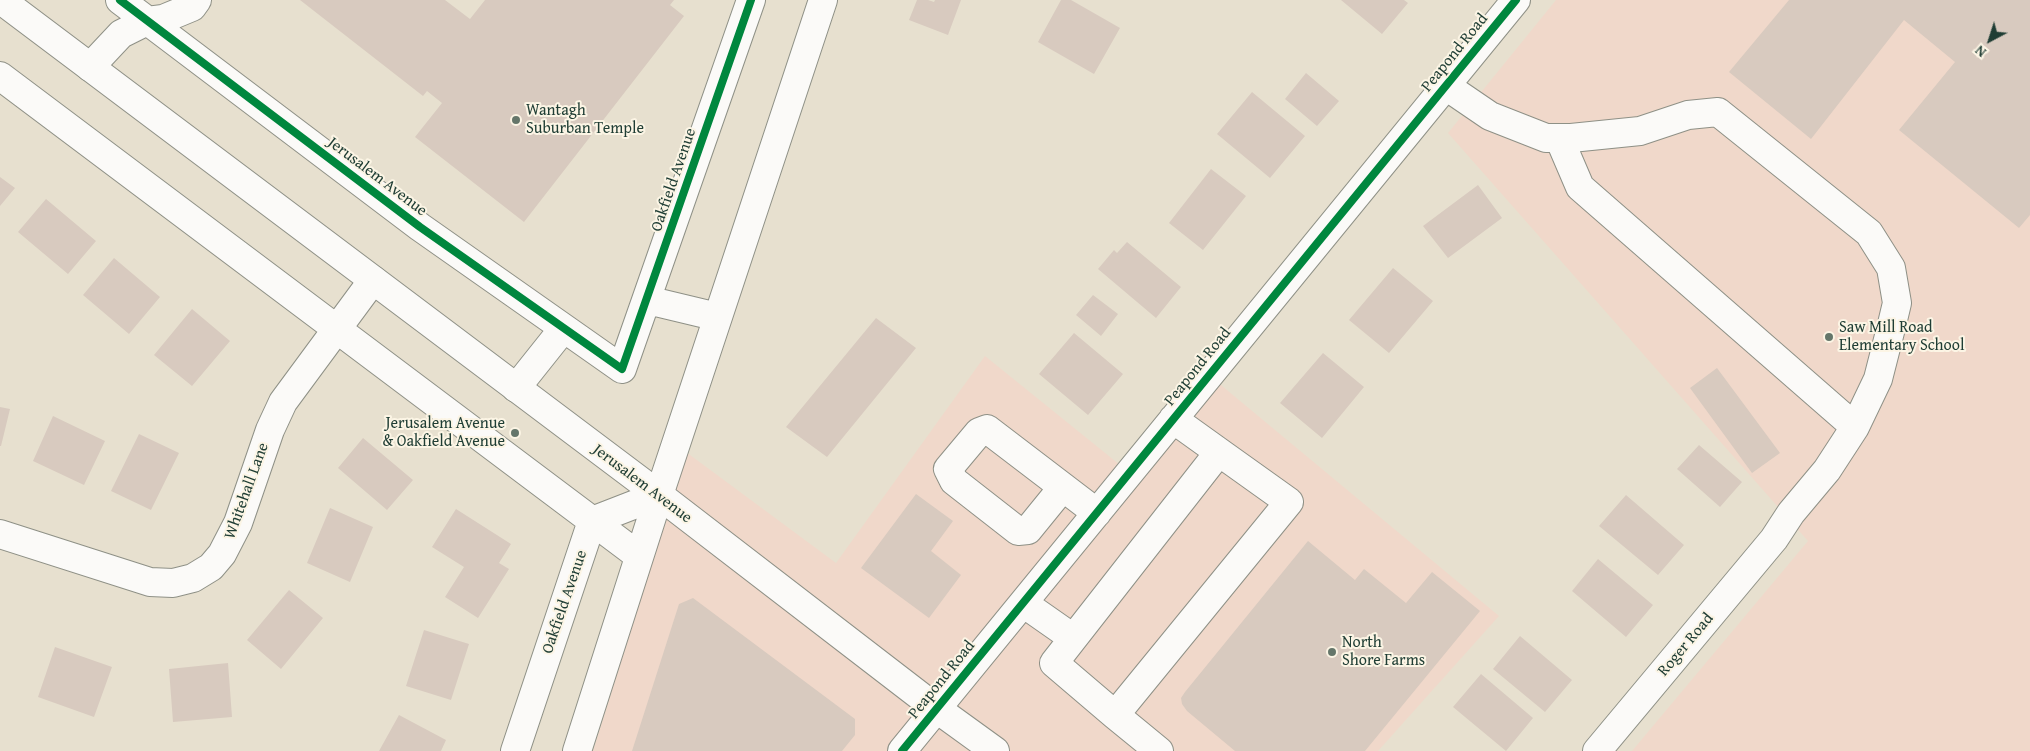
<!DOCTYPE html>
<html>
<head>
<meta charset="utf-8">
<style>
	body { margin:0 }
	#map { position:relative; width:2030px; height:751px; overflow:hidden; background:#e7e0cf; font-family:"Gentium Book Plus",serif }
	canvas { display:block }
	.north { position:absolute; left:1965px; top:15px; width:50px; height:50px; -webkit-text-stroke:4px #fcf5e5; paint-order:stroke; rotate:220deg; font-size:14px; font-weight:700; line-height:20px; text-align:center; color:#1f3d34 }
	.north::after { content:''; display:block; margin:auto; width:18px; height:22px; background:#1f3d34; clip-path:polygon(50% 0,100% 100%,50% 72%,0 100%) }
</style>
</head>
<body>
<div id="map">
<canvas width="2030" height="751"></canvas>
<div class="north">N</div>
</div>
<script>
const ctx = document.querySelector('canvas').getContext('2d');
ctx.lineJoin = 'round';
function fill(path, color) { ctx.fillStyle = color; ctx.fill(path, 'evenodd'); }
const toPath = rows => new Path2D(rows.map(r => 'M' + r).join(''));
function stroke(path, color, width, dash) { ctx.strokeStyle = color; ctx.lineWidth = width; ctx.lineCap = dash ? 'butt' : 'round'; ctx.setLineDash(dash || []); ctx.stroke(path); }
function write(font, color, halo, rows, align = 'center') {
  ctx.font = font + ' "Gentium Book Plus",serif'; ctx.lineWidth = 4; ctx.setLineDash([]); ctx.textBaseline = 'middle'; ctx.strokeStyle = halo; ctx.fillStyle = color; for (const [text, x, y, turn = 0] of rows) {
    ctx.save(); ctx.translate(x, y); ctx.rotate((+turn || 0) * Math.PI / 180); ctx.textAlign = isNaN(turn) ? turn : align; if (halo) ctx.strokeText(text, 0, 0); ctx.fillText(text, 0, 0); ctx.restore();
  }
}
fill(toPath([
	[1556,0,2030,0,2030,751,1632,751,1808,541,1448,133],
	[985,356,1125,469,1204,371,1499,616,1378,751,593,751,686,452,836,563]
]), '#f0d8ca');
fill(toPath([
	[300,0,445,0,470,19,485,0,674,0,670,5,684,16,524,222,415,137,442,103,427,91,423,96],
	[917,0,928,0,934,2,935,0,961,0,948,35,909,20],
	[1061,0,1071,0,1120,28,1094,74,1038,42],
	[1341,0,1404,0,1408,3,1382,34],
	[1789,0,2030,0,2030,215,2019,228,1899,130,1955,62,1904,20,1811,139,1729,72],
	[1306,73,1339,101,1317,126,1285,99],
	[1252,92,1305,136,1270,178,1217,134],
	[1211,169,1246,196,1203,250,1169,223],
	[0,177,15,188,0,206],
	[1478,185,1502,218,1448,258,1423,226],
	[46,199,96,241,68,274,18,232],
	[1127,242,1181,287,1156,318,1098,269,1114,250,1117,253],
	[114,258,160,297,129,334,83,295],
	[1393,268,1433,301,1389,353,1349,320],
	[1093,295,1118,314,1101,336,1076,315],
	[192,309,230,341,192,386,154,355],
	[876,318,916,348,827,457,786,427],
	[1074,333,1123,374,1088,415,1039,374],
	[1323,353,1364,387,1322,438,1280,403],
	[1717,368,1780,453,1752,473,1690,388],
	[0,407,10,409,1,446,0,446],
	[53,416,105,441,84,485,33,461],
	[139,434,179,453,151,510,111,491],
	[363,438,413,480,387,510,338,468],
	[1699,445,1742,482,1720,507,1677,469],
	[916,494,953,521,931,551,961,575,929,618,861,568],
	[1626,495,1684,545,1658,575,1599,526],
	[330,508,373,527,350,582,307,563],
	[456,509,511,544,499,563,509,569,478,618,445,597,464,567,432,547],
	[1308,541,1355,580,1364,569,1406,603,1432,572,1480,611,1365,751,1235,751,1187,711,1182,704,1181,698,1185,692],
	[1598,559,1653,605,1626,637,1572,591],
	[289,590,323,618,281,669,247,640],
	[693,598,855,719,855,735,842,751,632,751,679,604],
	[424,630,469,644,451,700,406,686],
	[1520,636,1572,680,1545,712,1493,669],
	[55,647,112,667,94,717,38,697],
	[228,663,232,717,173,722,169,669],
	[1481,674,1533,718,1506,751,1453,707],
	[399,715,446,740,441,751,379,751]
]), '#d8cabf');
const minor = toPath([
	[120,0,420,227,622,369,751,0],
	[90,67,121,34,147,21,163,19,192,7,197,0],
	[0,76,639,556],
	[1446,86,1490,116,1546,138,1571,138,1640,131,1688,115,1718,112,1869,233,1891,268,1897,303,1892,324,1878,379,1855,427,1827,470,1791,513,1774,539,1597,751],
	[1559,138,1580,187,1855,427],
	[647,300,718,317],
	[516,388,563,329],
	[1173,419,1219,452],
	[1063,487,1028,530,1018,531,954,481,948,469,979,432,987,429,1097,513],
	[592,521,659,495],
	[0,534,150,582,173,583,193,578,211,567,222,554,238,523,270,430,283,402,373,280],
	[1023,603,1073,638],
	[1115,715,1289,502,1219,452,1054,663,1115,715,1159,751],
	[515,751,592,521],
	[577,751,659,495,823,0],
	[902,751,1516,0]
]);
const major = toPath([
	[1,0,659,495,937,709,995,751]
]);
stroke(minor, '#8e9086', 30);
stroke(major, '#8e9086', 30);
stroke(minor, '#fbfaf8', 28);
stroke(major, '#fbfaf8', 28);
stroke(toPath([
	[120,0,420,227,622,369,751,0],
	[902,751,1516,0]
]), '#00873e', 8);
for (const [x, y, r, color] of [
	[516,120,5,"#65766a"],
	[1829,337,5,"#65766a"],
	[515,433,5,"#65766a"],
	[1332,652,5,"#65766a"]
]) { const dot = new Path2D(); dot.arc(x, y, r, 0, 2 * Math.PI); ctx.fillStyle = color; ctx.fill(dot); stroke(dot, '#fcf5e5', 2); }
write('16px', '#1f3d34', '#fcf5e5', [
	["Peapond Road",1455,53,-51],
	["Jerusalem Avenue",377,177,37],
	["Oakfield Avenue",674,180,-71],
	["Peapond Road",1198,367,-51],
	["Jerusalem Avenue",642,484,37],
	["Whitehall Lane",247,491,-70],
	["Oakfield Avenue",565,602,-71],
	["Roger Road",1686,645,-50],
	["Peapond Road",942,680,-51]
]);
write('16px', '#1f3d34', '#fcf5e5', [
	["Wantagh",526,111],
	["Suburban Temple",526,129],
	["Saw Mill Road",1839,328],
	["Elementary School",1839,346],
	["Jerusalem Avenue",505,424,"right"],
	["& Oakfield Avenue",505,442,"right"],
	["North",1342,643],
	["Shore Farms",1342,661]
], 'left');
</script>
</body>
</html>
